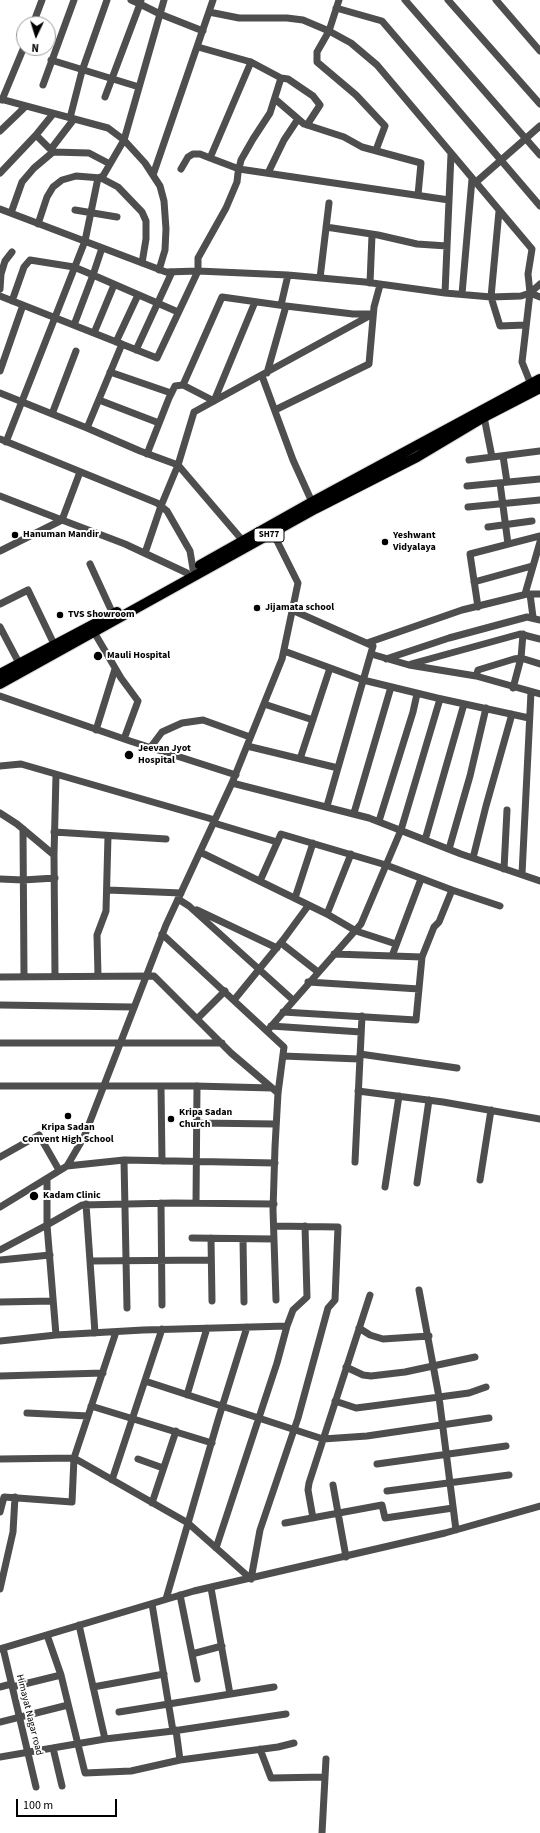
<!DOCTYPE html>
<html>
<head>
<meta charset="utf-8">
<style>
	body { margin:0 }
	#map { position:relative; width:540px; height:1833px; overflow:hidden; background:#fff; font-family:"Source Sans 3",sans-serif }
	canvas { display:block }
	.north { position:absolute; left:16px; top:16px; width:40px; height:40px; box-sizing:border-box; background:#fff; border:1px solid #999; border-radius:50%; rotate:184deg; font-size:11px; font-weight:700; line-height:16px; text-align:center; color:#000 }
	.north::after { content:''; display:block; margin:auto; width:14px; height:18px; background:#000; clip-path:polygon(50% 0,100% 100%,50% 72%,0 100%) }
	.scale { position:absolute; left:16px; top:1799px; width:101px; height:18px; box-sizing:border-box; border:2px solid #000; border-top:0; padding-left:5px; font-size:12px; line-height:14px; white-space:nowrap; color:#000; -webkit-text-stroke:3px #fff; paint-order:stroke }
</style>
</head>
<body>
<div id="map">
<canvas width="540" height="1833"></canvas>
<div class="north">N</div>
<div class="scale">100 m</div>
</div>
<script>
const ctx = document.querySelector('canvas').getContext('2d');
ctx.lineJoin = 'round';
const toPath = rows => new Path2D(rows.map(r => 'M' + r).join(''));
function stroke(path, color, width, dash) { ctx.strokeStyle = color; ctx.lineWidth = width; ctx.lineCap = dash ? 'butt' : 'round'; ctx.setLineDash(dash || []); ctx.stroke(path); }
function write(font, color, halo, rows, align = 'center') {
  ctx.font = font + ' "Source Sans 3",sans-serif'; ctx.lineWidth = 4; ctx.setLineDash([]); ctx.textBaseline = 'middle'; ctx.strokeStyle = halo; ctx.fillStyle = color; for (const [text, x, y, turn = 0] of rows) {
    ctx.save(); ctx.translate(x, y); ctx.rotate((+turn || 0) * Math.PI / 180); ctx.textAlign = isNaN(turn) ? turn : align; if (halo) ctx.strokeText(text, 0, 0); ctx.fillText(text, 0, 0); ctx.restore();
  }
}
const primary = toPath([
	[200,565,312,502,540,379],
	[0,674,117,612],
	[0,684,315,509,417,457,484,417,540,388]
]);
stroke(primary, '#dbdbdb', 12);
stroke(toPath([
	[131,0,140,4,141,0],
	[164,0,160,14,203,31],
	[339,0,329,31,317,52,317,62,356,95,385,126,376,150],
	[405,0,540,155],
	[448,0,540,104],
	[496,0,540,51],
	[336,8,382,21,540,206],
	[209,12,239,18,287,18,303,20,329,31,351,43,377,65,532,249,528,274,530,293,522,362,532,387],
	[33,24,42,0],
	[198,47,251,62,281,78,288,79,313,96,320,105,307,125],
	[51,60,139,87],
	[251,62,210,158,239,169,449,200],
	[43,85,74,0],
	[0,99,108,128,124,140,145,163,160,186,164,201,166,229,165,250,159,270],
	[275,99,304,124,344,137,362,147,421,163,418,195],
	[2,100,24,47],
	[70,118,82,71,107,0],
	[0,131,25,107],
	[36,135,53,114],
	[51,149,74,119],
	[53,152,89,153,110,164],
	[181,169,188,157,193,154,200,154,210,158],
	[0,173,36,135,53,152,34,168,22,182,11,213],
	[268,173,284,140,298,119],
	[153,175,213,0],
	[475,183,540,126],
	[0,209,166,272,198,271,288,275,365,282,445,293,491,297,521,296,530,293,540,297],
	[75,210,117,217],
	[499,211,491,297,500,326,525,325],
	[38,224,47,197,53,187,62,180,76,176,101,178,118,187,142,212,146,221,146,239,142,263],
	[326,227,378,235,417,244,447,246],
	[320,278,329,203],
	[370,283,372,235],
	[0,289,1,274,5,261,12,252],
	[445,293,451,154],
	[530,293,540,284],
	[462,294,472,179],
	[0,296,157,358,198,271,198,258,226,208,237,182,238,173,241,160,253,139,270,113,281,78],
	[12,301,24,267,30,260,74,267,93,275,102,248],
	[281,305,288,275],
	[74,325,93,275,178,312],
	[94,333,114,285],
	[116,342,138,295],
	[136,350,172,272],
	[0,371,23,305],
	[110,372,171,393],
	[267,373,286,306],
	[262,376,293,460,312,502],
	[0,393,87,428,140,451,178,465,243,541],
	[99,400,159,423],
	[214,401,371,315],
	[214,401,255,302],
	[275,410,369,364,374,307,380,285],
	[52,414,76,351],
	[484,417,492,457],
	[87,428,122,344],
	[0,439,157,503,167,511,190,551,193,569],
	[6,442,85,241,98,178,103,176,124,140,160,14,140,4,105,97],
	[147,454,169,398,175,386,183,385],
	[503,456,507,482],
	[469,460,540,451],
	[500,483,508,544],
	[467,486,540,479],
	[0,496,62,520,80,472],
	[468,507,540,500],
	[488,527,532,521],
	[0,551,62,520,125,544,187,573],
	[145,553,161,506,178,465,194,412,214,401,183,385,222,297,286,306,353,314,373,314],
	[90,564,113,614],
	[474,582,532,566],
	[525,594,540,542],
	[530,594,533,617],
	[0,604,28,590,54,644],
	[478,607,470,554,540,536],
	[292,610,373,646,327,806],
	[0,627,19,663],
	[94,632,121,678,138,701,124,739],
	[367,643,462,610,527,594,540,594],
	[284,651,363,680,437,698,529,718],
	[371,654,409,665,476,676,540,694],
	[386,659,449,638,527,617,540,620],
	[411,664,520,634,540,639],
	[476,676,478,670,514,659,521,658,540,664],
	[513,688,521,658,523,634],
	[0,696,130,741,236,775],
	[264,704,313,720],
	[96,730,115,669],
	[247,746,338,768],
	[150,748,162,732,182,723,203,720,250,737],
	[300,759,330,668],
	[0,766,21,764,215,820],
	[232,783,369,818,461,854,540,881],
	[0,813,17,824,54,855,55,976],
	[354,813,391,687],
	[379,821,413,712,417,694],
	[214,823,277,842],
	[23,829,24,976],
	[54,832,166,839],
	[425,840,464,704],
	[449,849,470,776,486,708],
	[200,852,327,914,356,931,396,944],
	[54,855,56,775],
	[473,858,486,806,512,714],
	[504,869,507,810],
	[522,874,531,692],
	[0,879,23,880,55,878],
	[260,881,281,834,386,865,452,890,439,922,434,927,422,957,334,954],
	[108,890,181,893],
	[452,890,500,906],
	[295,898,313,843],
	[178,899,189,906,293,1000],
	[197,910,277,948],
	[327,914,351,854],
	[162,934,284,1047,278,1093,275,1147,273,1210,276,1300],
	[281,943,318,972],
	[392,956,421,879],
	[98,976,97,935,106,911,108,836],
	[0,977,154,976,231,1053,278,1093],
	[308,982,419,989],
	[234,1000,283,940,308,906],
	[0,1005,133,1007],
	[283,1012,416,1020,422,957],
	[197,1019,225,991],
	[271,1026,361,1032],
	[267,1031,361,924,401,830,440,699],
	[0,1043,222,1043],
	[360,1054,457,1068],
	[283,1056,359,1059],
	[0,1086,195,1086,272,1088],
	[161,1086,162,1161],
	[358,1091,443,1102,540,1119],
	[197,1123,276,1124],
	[0,1157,39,1135,59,1170],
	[124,1160,127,1308],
	[355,1162,362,1016],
	[67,1166,124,1160,275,1163],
	[47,1179,47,1225,56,1335],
	[480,1180,491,1110],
	[417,1183,429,1100],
	[385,1187,399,1096],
	[161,1203,162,1305],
	[196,1203,197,1086],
	[86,1204,95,1333],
	[0,1207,67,1166,84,1137,166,925,232,783,282,659,298,583,273,533],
	[192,1238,274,1239],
	[211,1238,212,1301],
	[243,1239,244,1302],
	[0,1250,47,1225,82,1205,173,1203,274,1204],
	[0,1260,50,1255],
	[90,1261,211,1260],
	[419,1290,439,1397,456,1530],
	[0,1302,53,1301],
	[287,1326,293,1310,307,1297,305,1226],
	[359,1328,370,1335,383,1339,429,1336],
	[0,1341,56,1335,143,1330,287,1326,277,1363,216,1548],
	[346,1367,363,1375,371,1376,405,1372,475,1357],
	[0,1376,103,1373],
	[145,1381,323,1439,367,1436,489,1418],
	[187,1395,207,1328],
	[335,1401,356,1408,372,1406,469,1393,486,1387],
	[91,1406,212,1443],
	[27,1413,88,1416],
	[0,1459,74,1458,188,1523,251,1579],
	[138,1459,163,1468],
	[377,1464,506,1446],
	[112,1480,162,1329],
	[333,1485,346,1557],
	[387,1491,509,1475],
	[152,1503,176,1431],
	[0,1512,4,1497,72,1502,74,1458,116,1332],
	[313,1518,308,1490,309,1483,370,1295],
	[285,1523,382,1505,385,1518,453,1508],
	[251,1579,260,1530,298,1418,328,1308,335,1300,338,1227,274,1226],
	[211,1588,230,1694],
	[0,1589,13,1532,15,1497],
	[180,1595,197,1679],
	[166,1599,218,1420,247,1327],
	[152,1604,173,1731],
	[79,1625,105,1739],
	[47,1635,61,1675,85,1773,131,1771,180,1760],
	[3,1648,36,1787],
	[0,1649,194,1591,445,1533,540,1506],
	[192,1654,222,1646],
	[0,1687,11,1684],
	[12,1687,61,1675],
	[93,1687,164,1674],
	[119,1712,274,1687],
	[0,1722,68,1705],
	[176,1730,180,1760,278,1747,294,1743],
	[53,1748,62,1786],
	[260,1749,271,1778,325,1777],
	[0,1757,105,1739,173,1731,286,1714],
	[322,1833,326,1759]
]), '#4e4e4e', 7);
stroke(primary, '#000', 10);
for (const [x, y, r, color] of [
	[15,535,4,"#000"],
	[385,542,4,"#000"],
	[257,608,4,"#000"],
	[60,615,4,"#000"],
	[98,656,5,"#000"],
	[129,755,5,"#000"],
	[68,1116,4,"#000"],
	[171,1119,4,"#000"],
	[34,1196,5,"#000"]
]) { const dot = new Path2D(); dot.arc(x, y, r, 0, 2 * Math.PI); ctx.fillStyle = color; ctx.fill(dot); stroke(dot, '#fff', 1.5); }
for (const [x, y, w] of [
	[269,535,30]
]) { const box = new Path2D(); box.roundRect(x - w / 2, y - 7, w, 14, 3); ctx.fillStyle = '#fff'; ctx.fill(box); stroke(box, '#000', 1); }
write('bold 9px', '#000', null, [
	["SH77",269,535]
]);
write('bold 10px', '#000', '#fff', [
	["Hanuman Mandir",23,535],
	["Yeshwant",393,536],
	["Vidyalaya",393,548],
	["Jijamata school",265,608],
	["TVS Showroom",68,615],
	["Mauli Hospital",107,656],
	["Jeevan Jyot",138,749],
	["Hospital",138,761],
	["Kripa Sadan",179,1113],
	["Church",179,1125],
	["Kripa Sadan",68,1128,"center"],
	["Convent High School",68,1140,"center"],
	["Kadam Clinic",43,1196]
], 'left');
write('10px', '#000', '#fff', [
	["Himayat Nagar road",29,1715,76]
]);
</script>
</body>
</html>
